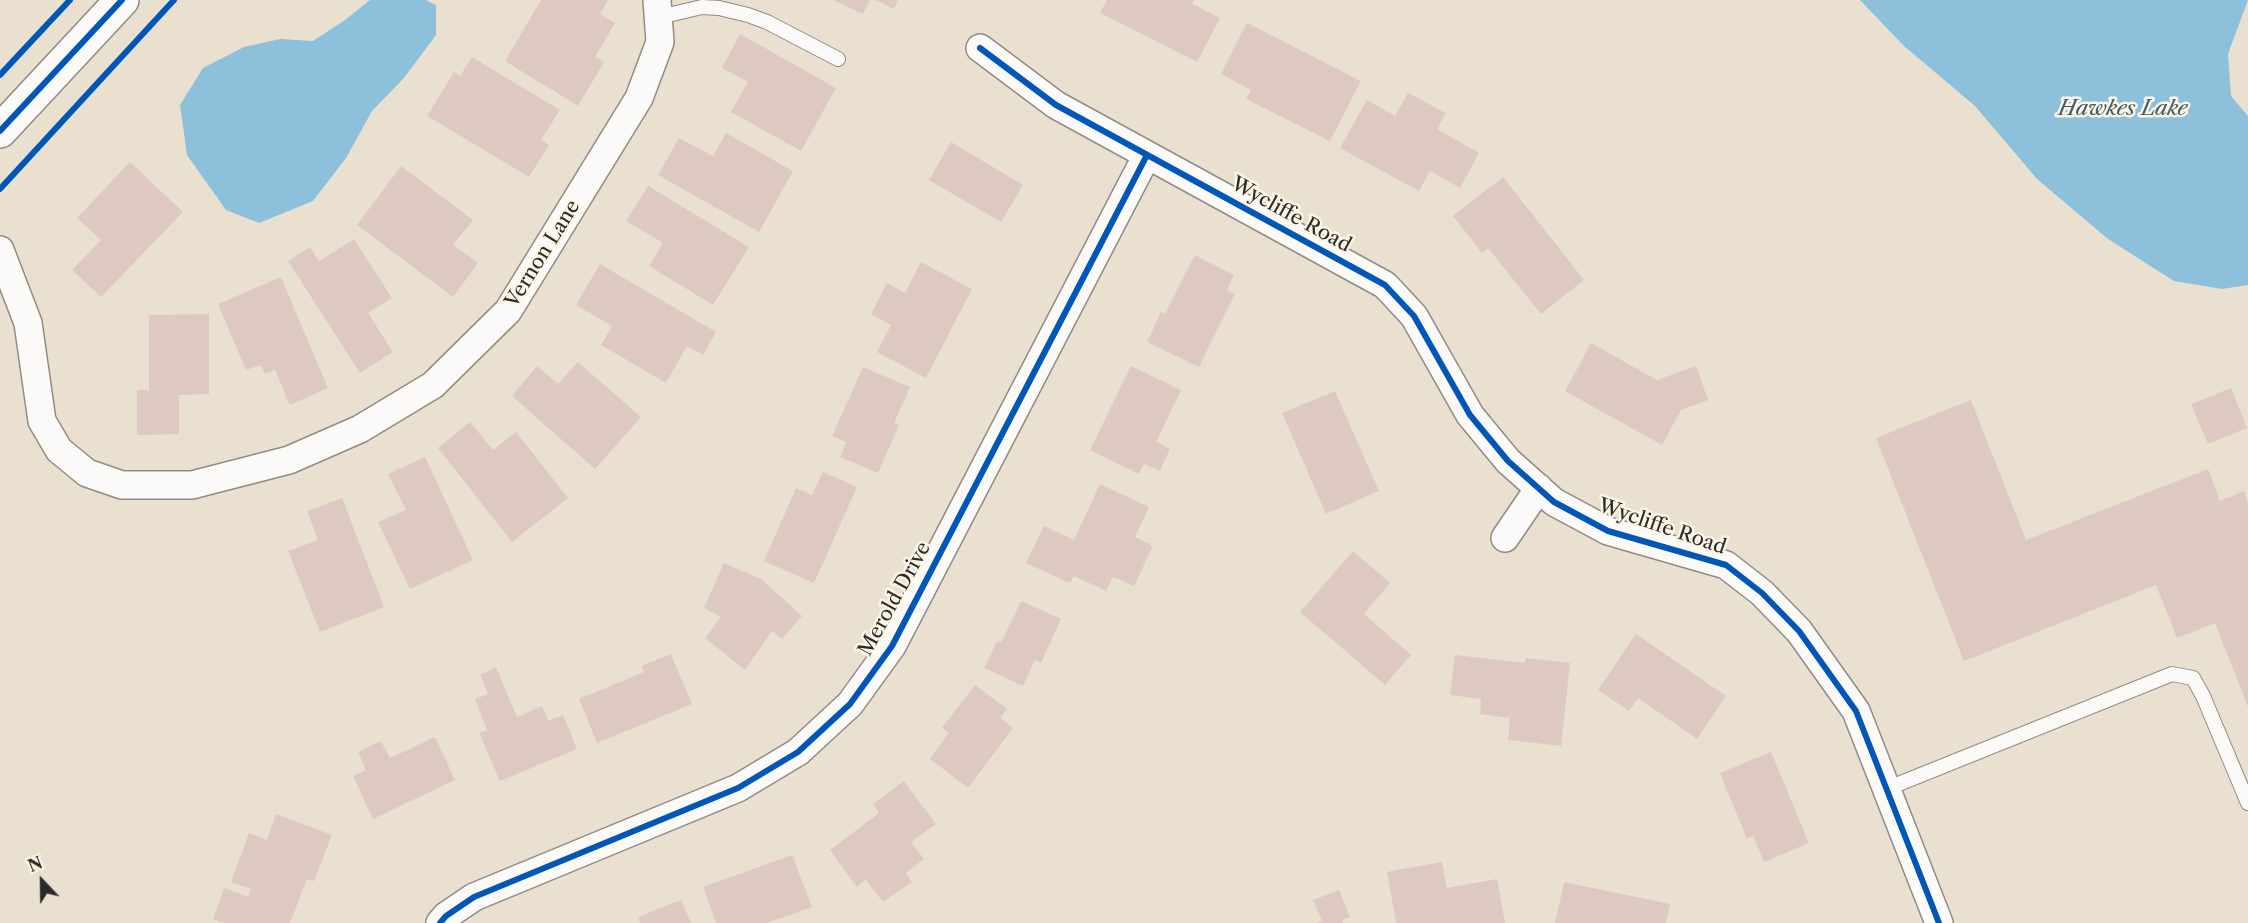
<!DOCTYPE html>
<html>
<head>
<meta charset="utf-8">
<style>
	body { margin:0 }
	#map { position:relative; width:2248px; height:923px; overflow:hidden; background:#eae0d0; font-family:"Libre Caslon Text",serif }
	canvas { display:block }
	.north { position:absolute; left:12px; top:851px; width:60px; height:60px; -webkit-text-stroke:4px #fcf5e5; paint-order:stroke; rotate:338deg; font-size:16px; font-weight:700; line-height:24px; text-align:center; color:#2b2b2b }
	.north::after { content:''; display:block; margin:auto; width:21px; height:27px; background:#2b2b2b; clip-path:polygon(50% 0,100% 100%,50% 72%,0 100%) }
</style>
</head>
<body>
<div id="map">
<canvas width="2248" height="923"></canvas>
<div class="north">N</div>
</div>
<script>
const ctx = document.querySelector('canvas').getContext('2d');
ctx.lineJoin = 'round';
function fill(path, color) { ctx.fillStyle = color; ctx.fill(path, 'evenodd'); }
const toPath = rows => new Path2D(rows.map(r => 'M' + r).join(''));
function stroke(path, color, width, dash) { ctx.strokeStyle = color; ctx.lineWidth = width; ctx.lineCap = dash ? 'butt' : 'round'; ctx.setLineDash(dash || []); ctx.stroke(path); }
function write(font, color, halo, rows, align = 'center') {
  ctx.font = font + ' "Libre Caslon Text",serif'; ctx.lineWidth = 5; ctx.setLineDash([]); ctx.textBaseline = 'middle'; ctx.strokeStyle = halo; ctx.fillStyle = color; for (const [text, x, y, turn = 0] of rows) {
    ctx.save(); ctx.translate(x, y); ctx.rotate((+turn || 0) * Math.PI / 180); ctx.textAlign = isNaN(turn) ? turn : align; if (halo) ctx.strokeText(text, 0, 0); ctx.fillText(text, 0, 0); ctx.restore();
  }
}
fill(toPath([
	[370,0,426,0,436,5,436,35,404,78,372,111,346,158,313,201,259,223,226,210,187,155,180,105,203,68,244,47,280,39,313,41,345,20],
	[1860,0,2248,0,2228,54,2231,96,2248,116,2248,285,2222,289,2174,281,2108,239,2037,179,1975,106,1904,46]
]), '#8dc0da');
fill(toPath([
	[541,0,608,0,600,14,615,23,595,57,604,62,578,106,505,61],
	[833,0,870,0,863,14],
	[875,0,898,0,894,9],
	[1107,0,1194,0,1192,4,1220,18,1197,62,1100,13],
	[1247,23,1361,81,1330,141,1246,99,1251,90,1221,74],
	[740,34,836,88,801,151,731,112,748,82,722,68],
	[472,57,560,110,541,140,549,145,529,177,427,116,454,72,460,76],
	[1408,93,1446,113,1437,129,1479,153,1460,188,1430,171,1419,191,1340,148,1367,100,1395,116],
	[726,133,793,171,759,232,658,175,679,138,713,156],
	[951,142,1023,185,1001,222,929,180],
	[130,162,183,212,101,297,72,270,101,240,77,218],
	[401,166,473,220,453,245,478,263,453,297,357,225],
	[1503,177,1584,280,1541,314,1488,248,1482,253,1453,216],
	[648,186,749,247,713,305,649,266,663,243,626,221],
	[354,239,392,298,368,313,393,352,360,373,288,261,310,247,319,261],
	[1195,255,1234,275,1227,290,1235,294,1199,367,1147,342,1161,312,1165,314],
	[921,262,972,289,926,378,877,352,891,325,871,314,887,283,905,293],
	[600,264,716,332,703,355,687,346,666,383,601,345,612,326,576,305],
	[281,277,328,388,290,405,275,370,265,374,261,365,246,370,218,304],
	[209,314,209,394,179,395,179,434,137,435,137,390,149,390,149,315],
	[1591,343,1657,380,1696,366,1708,400,1681,410,1662,445,1565,391],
	[578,362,641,417,595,469,512,396,537,366,558,384],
	[1131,366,1181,390,1156,442,1170,449,1160,471,1144,464,1139,474,1090,450],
	[863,367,910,387,894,423,899,425,878,473,840,457,846,442,832,436],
	[2231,388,2247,428,2208,444,2191,404],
	[1335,391,1379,491,1326,514,1282,413],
	[1971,400,2026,540,2208,469,2220,501,2244,491,2248,503,2248,707,2215,623,2177,638,2156,585,1964,661,1876,438],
	[470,422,493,450,516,432,568,498,512,542,438,448],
	[425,457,473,560,410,589,378,522,406,510,388,474],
	[823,472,857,487,814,583,764,561,796,488,812,495],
	[1100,484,1149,507,1135,537,1153,546,1134,586,1113,577,1106,591,1074,576,1070,583,1026,563,1044,526,1074,540],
	[342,498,384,607,320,632,288,551,318,540,307,511],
	[1353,551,1390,583,1364,614,1411,655,1385,685,1300,612],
	[724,563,761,579,802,616,782,639,772,631,745,670,705,638,721,617,704,608],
	[1021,601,1061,619,1041,663,1035,660,1023,686,984,668,997,641,1001,643],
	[1636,634,1726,696,1697,739,1638,698,1629,711,1598,690],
	[671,654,692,704,597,743,579,699,644,672,641,666],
	[1455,655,1525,663,1526,658,1570,663,1561,746,1508,740,1510,718,1480,714,1481,699,1450,695],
	[496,667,517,717,542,706,548,721,563,715,577,749,500,781,479,733,487,730,475,699,488,694,480,675],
	[975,685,1007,709,1000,718,1013,728,968,788,930,759,949,733,942,728],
	[435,737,455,780,373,819,353,776,366,770,358,752,381,741,390,758],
	[1771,752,1809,843,1764,862,1753,836,1747,839,1720,773],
	[904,781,936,824,911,842,924,859,906,873,912,882,883,902,866,880,857,887,830,850,879,813,873,804],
	[276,814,332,835,314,881,307,879,290,923,224,923,213,919,224,888,248,897,251,889,231,882,249,833,267,840],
	[792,855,812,907,767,923,716,923,703,887],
	[1442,862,1447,888,1497,879,1505,923,1396,923,1387,872],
	[1564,882,1670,904,1666,923,1555,923],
	[1339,890,1350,917,1342,920,1343,923,1316,923,1322,921,1313,900],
	[681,900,691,923,640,923,638,917]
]), '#ddc9c1');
const lane = toPath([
	[659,17,702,7,719,8,748,15,767,22,838,59],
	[1886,789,2172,674,2193,678,2203,696,2248,803]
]);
const street = toPath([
	[980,48,1056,105,1385,285,1414,316,1470,415,1508,461,1554,502,1608,531,1726,565,1762,593,1799,631,1856,711,1939,923],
	[0,250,28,323,42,421,59,450,87,473,122,485,192,485,289,460,360,429,433,385,508,311,639,98,660,42,657,0],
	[1505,538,1539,488],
	[440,923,446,916,474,897,738,788,798,752,850,704,892,646,1147,155]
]);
const secondary = toPath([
	[0,131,122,0]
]);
stroke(lane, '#908b83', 16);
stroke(street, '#908b83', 30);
stroke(secondary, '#908b83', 36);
stroke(lane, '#fcfaf8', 14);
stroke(street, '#fcfaf8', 27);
stroke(secondary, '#fcfaf8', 33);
stroke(toPath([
	[980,48,1056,105,1385,285,1414,316,1470,415,1508,461,1554,502,1608,531,1726,565,1762,593,1799,631,1856,711,1939,923],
	[0,75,70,0],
	[0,131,122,0],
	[0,189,174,0],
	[440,923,446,916,474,897,738,788,798,752,850,704,892,646,1147,155]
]), '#0057b8', 6);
write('20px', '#2b2b2b', '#fcf5e5', [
	["Wycliffe Road",1291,215,29],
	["Vernon Lane",543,254,-58],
	["Wycliffe Road",1662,527,19],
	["Merold Drive",895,599,-61]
]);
write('italic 21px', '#3f5a6a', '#fcf5e5', [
	["Hawkes Lake",2123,109]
]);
</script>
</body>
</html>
